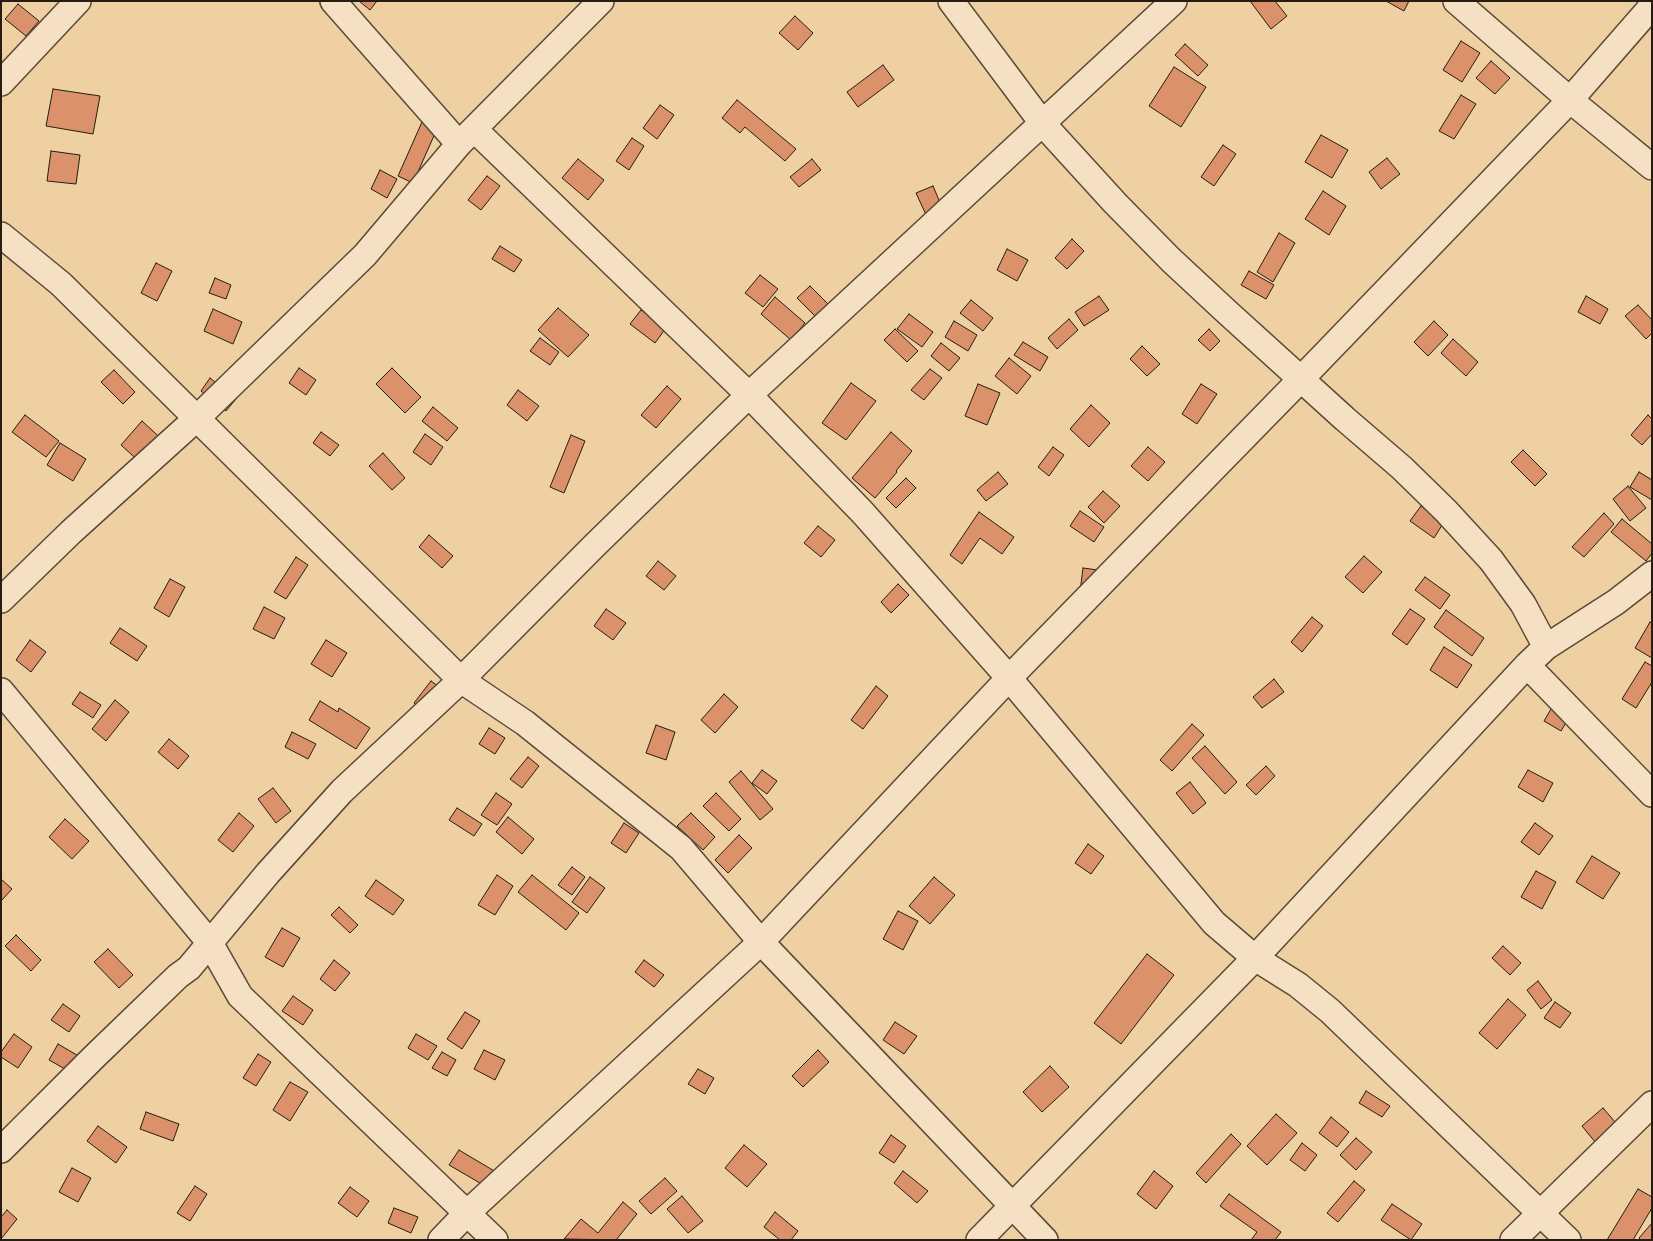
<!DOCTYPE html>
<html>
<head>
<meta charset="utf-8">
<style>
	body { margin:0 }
	#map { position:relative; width:1653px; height:1241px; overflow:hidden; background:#efd0a2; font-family:"Libre Bodoni",serif }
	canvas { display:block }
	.frame { position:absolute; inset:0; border:2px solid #251d12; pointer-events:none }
</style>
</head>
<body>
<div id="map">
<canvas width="1653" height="1241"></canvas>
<div class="frame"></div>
</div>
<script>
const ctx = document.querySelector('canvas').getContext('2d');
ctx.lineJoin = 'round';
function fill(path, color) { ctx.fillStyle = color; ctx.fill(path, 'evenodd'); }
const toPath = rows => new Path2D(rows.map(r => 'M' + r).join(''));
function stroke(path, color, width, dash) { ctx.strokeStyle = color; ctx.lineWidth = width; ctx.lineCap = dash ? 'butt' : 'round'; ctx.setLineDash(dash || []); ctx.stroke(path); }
const building = toPath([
	[359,1,377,1,370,10,359,1],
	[1250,1,1275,1,1287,16,1271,29,1250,1],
	[1386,1,1409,1,1404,11,1386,1],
	[18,4,39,21,26,36,5,19,18,4],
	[795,16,813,33,798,50,779,33,795,16],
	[1461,41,1480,53,1462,82,1443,70,1461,41],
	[1185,44,1208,65,1198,76,1175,55,1185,44],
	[1491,61,1510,78,1495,94,1476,78,1491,61],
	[883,65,894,80,858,107,847,92,883,65],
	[1174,67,1206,87,1181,127,1149,106,1174,67],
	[53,89,100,96,93,134,46,126,53,89],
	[1461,95,1476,104,1454,139,1439,131,1461,95],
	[737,100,796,149,785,161,745,127,740,133,722,118,737,100],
	[660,105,674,115,657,139,643,128,660,105],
	[426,113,441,120,413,183,398,176,426,113],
	[1321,135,1348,150,1332,178,1305,162,1321,135],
	[632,138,644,146,629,170,616,161,632,138],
	[1223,145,1236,154,1214,186,1201,177,1223,145],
	[51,151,80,155,76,184,47,181,51,151],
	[1387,158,1400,174,1381,189,1369,172,1387,158],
	[578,159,604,180,588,200,562,178,578,159],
	[812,159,821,170,799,187,790,177,812,159],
	[380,170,397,179,387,198,371,189,380,170],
	[487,176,500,186,481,210,468,200,487,176],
	[933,186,944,212,928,219,916,193,933,186],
	[1323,191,1346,206,1329,235,1305,219,1323,191],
	[1279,233,1295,243,1273,282,1257,272,1279,233],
	[1072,239,1084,251,1067,269,1055,258,1072,239],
	[500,246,522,260,514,272,492,259,500,246],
	[1007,249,1028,260,1017,281,997,270,1007,249],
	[156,263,172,271,157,301,141,293,156,263],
	[1249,271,1274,285,1266,299,1241,285,1249,271],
	[760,275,778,289,763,307,745,293,760,275],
	[215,278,231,285,226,299,209,293,215,278],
	[810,286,831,307,818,319,797,298,810,286],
	[1099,296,1109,310,1084,326,1075,312,1099,296],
	[1586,296,1608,309,1600,324,1578,312,1586,296],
	[775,297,805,323,791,340,761,314,775,297],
	[971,300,993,318,983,331,960,313,971,300],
	[1638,305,1652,320,1652,333,1646,339,1625,316,1638,305],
	[558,308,589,335,568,357,538,330,558,308],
	[213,309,242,322,233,344,204,331,213,309],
	[641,310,666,328,655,343,630,324,641,310],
	[909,314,933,332,922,347,897,329,909,314],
	[1069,319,1078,330,1057,349,1048,338,1069,319],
	[954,321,977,335,968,351,945,337,954,321],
	[1434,321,1448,335,1428,356,1414,342,1434,321],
	[895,329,918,351,907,362,884,340,895,329],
	[1209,329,1220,341,1210,351,1198,340,1209,329],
	[540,338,559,352,550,365,530,351,540,338],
	[1453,339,1478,362,1466,376,1441,353,1453,339],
	[1023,342,1048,357,1040,371,1014,355,1023,342],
	[941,343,960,358,949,371,931,356,941,343],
	[1142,346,1160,364,1147,376,1130,359,1142,346],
	[1009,358,1031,376,1017,394,995,376,1009,358],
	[299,368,316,380,306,395,289,383,299,368],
	[392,368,421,397,405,413,376,384,392,368],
	[930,369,942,378,924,400,911,390,930,369],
	[114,370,135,392,123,404,101,382,114,370],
	[210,378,236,399,226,411,201,391,210,378],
	[851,383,876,401,846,440,822,423,851,383],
	[978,384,1000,393,987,425,965,416,978,384],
	[1201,384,1217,394,1197,424,1182,414,1201,384],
	[667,386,681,399,656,428,641,415,667,386],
	[518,390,539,406,527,421,507,405,518,390],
	[1091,405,1110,423,1089,447,1070,429,1091,405],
	[433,407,458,428,447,441,422,421,433,407],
	[25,415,59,441,46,457,12,432,25,415],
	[1648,415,1652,419,1652,434,1642,445,1631,435,1648,415],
	[142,421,166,443,144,466,121,445,142,421],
	[321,432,339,445,330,456,313,443,321,432],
	[891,432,912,451,896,471,897,472,875,498,852,478,891,432],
	[425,434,443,447,431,465,413,452,425,434],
	[571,435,585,441,564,493,550,487,571,435],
	[60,443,86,459,73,481,47,465,60,443],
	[1053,447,1064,455,1049,476,1038,467,1053,447],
	[1148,447,1165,462,1148,481,1131,466,1148,447],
	[1523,450,1547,474,1535,486,1511,462,1523,450],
	[383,453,405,478,392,490,369,466,383,453],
	[998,472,1008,484,986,501,977,490,998,472],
	[1639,472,1652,480,1652,500,1630,487,1639,472],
	[906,478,916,488,896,508,886,498,906,478],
	[1628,486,1646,508,1630,521,1613,499,1628,486],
	[1103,491,1120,506,1104,523,1088,507,1103,491],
	[1421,506,1444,522,1434,538,1410,521,1421,506],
	[1080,511,1104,527,1094,542,1070,526,1080,511],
	[979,512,1014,537,1002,554,980,538,962,564,950,555,979,512],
	[1604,513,1614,524,1584,557,1572,547,1604,513],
	[1622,519,1652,544,1652,553,1646,561,1611,532,1622,519],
	[818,526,835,540,821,557,804,543,818,526],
	[429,535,453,556,442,568,419,547,429,535],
	[1364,556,1382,572,1363,593,1345,577,1364,556],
	[296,557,308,565,286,599,274,592,296,557],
	[658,561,676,576,664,590,646,576,658,561],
	[1083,568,1105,571,1080,592,1083,568],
	[1425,577,1450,595,1440,609,1415,590,1425,577],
	[170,579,185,587,169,617,154,608,170,579],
	[898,584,909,595,891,613,881,602,898,584],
	[264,607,285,618,274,639,253,629,264,607],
	[606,609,626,623,613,640,594,626,606,609],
	[1410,609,1425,619,1407,645,1392,634,1410,609],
	[1446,610,1484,638,1472,656,1434,627,1446,610],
	[1312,617,1323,626,1302,652,1291,642,1312,617],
	[1650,622,1652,624,1652,658,1635,648,1650,622],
	[120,628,147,646,137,661,110,643,120,628],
	[30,640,46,652,31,672,16,660,30,640],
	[326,640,347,653,332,677,311,664,326,640],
	[1444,647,1472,665,1457,688,1430,670,1444,647],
	[1645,662,1652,666,1652,682,1636,708,1622,699,1645,662],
	[1274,679,1284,692,1262,708,1253,697,1274,679],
	[431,681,442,689,425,711,414,703,431,681],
	[876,686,888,696,863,729,851,720,876,686],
	[80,692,101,705,93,718,72,704,80,692],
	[724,694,738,707,715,733,701,720,724,694],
	[115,700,129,712,106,741,92,729,115,700],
	[320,701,338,712,339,708,370,728,356,749,309,720,320,701],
	[1554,704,1571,714,1561,731,1544,721,1554,704],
	[1192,724,1204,735,1172,771,1160,760,1192,724],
	[656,725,675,732,666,760,646,753,656,725],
	[489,728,505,738,495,754,479,744,489,728],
	[292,732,316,744,308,759,285,747,292,732],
	[169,739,189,756,178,769,158,752,169,739],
	[1205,746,1237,782,1225,794,1192,758,1205,746],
	[528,757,539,766,522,788,510,779,528,757],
	[1266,766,1275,776,1256,795,1246,785,1266,766],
	[762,770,777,781,767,794,752,783,762,770],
	[1528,770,1553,783,1543,802,1518,787,1528,770],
	[741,771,773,809,760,820,729,782,741,771],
	[1190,782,1206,803,1193,814,1176,793,1190,782],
	[273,788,291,811,276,823,258,799,273,788],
	[496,793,512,804,497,825,481,815,496,793],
	[716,793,741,819,729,831,703,806,716,793],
	[457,808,482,824,474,836,449,820,457,808],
	[239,813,254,826,233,852,218,840,239,813],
	[691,813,715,837,703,850,677,826,691,813],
	[508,817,534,839,522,854,496,832,508,817],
	[65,819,89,841,72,859,49,837,65,819],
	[624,823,639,833,626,853,611,843,624,823],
	[1535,823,1553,836,1539,855,1521,842,1535,823],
	[739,835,752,848,728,873,715,860,739,835],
	[1088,844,1104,856,1091,874,1075,863,1088,844],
	[1592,856,1620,873,1603,899,1576,882,1592,856],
	[572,867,585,877,572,895,558,885,572,867],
	[1536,871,1556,882,1542,909,1521,897,1536,871],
	[497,875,513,886,495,915,478,905,497,875],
	[532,875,579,913,566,930,518,892,532,875],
	[590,877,605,888,587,913,572,902,590,877],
	[934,877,955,895,930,924,909,906,934,877],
	[1,879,12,889,1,901,1,879],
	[376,880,404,900,393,915,365,896,376,880],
	[339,907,358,925,350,933,331,915,339,907],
	[898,911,918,921,903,950,883,939,898,911],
	[282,928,300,938,283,967,265,957,282,928],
	[16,935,41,960,31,971,5,946,16,935],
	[1503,946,1521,963,1510,975,1492,958,1503,946],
	[108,949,133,975,119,988,94,962,108,949],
	[1147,954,1174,975,1121,1044,1094,1023,1147,954],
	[334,960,350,973,335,991,320,979,334,960],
	[644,960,664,975,654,987,635,972,644,960],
	[1538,981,1552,1000,1541,1009,1527,990,1538,981],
	[293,996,313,1010,303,1025,282,1011,293,996],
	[1508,999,1526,1015,1497,1049,1479,1033,1508,999],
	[1555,1002,1571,1013,1560,1028,1544,1018,1555,1002],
	[63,1004,80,1016,69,1032,51,1020,63,1004],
	[465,1012,480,1021,462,1049,447,1039,465,1012],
	[895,1022,917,1036,904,1054,883,1040,895,1022],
	[14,1034,32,1047,18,1068,1,1057,1,1052,14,1034],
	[416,1034,437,1046,428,1060,408,1048,416,1034],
	[58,1044,82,1058,74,1074,49,1060,58,1044],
	[484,1050,505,1060,495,1080,474,1069,484,1050],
	[818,1050,829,1062,803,1087,792,1076,818,1050],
	[442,1052,456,1060,447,1076,432,1068,442,1052],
	[258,1054,271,1062,256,1086,243,1078,258,1054],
	[1050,1066,1069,1087,1042,1112,1023,1092,1050,1066],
	[698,1069,714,1078,705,1094,688,1084,698,1069],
	[290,1082,308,1092,290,1121,273,1110,290,1082],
	[1366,1091,1390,1106,1382,1117,1359,1103,1366,1091],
	[1603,1108,1621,1129,1600,1148,1582,1126,1603,1108],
	[146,1112,179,1124,173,1141,140,1129,146,1112],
	[1276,1114,1297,1133,1267,1165,1247,1146,1276,1114],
	[1331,1117,1349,1132,1337,1147,1319,1133,1331,1117],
	[98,1126,127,1147,116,1163,87,1141,98,1126],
	[1231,1134,1241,1144,1206,1183,1196,1173,1231,1134],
	[891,1135,906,1146,894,1163,879,1153,891,1135],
	[1356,1138,1372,1152,1356,1170,1340,1155,1356,1138],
	[1302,1143,1317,1155,1305,1171,1290,1160,1302,1143],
	[744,1145,767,1164,747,1187,725,1168,744,1145],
	[459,1150,501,1175,492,1190,449,1165,459,1150],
	[72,1168,91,1178,78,1202,59,1192,72,1168],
	[903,1171,928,1191,917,1203,894,1183,903,1171],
	[1154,1171,1173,1186,1156,1209,1137,1194,1154,1171],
	[665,1178,677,1191,651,1214,639,1201,665,1178],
	[1354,1181,1365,1190,1338,1222,1327,1213,1354,1181],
	[195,1186,207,1194,190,1221,177,1213,195,1186],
	[350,1187,369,1201,357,1217,338,1203,350,1187],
	[1638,1189,1652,1197,1652,1208,1633,1240,1607,1240,1638,1189],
	[1229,1194,1281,1232,1275,1240,1251,1240,1257,1232,1220,1206,1229,1194],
	[682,1196,703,1221,688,1233,667,1209,682,1196],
	[623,1202,637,1214,616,1240,564,1239,581,1219,598,1233,623,1202],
	[1392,1204,1422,1224,1411,1240,1381,1220,1392,1204],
	[394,1208,418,1217,411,1233,388,1223,394,1208],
	[7,1210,17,1219,1,1239,1,1217,7,1210],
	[775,1212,798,1231,791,1240,780,1240,764,1227,775,1212],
	[1652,1223,1652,1240,1641,1240,1639,1238,1652,1223]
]);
fill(building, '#db916a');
stroke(building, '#251d12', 1);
const street = toPath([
	[333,1,459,144],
	[951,1,1043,124,1115,203,1171,260,1228,313,1345,419,1402,468,1446,511,1491,560,1523,604,1546,647],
	[1456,1,1570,100,1652,167],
	[1,83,78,1],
	[474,129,749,395,863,513,1009,678,1214,923,1255,958,1298,985,1330,1011,1568,1240],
	[1,235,61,284,461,680,525,723,681,848,761,942,1045,1240],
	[1,600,71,532,196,419,365,255,459,144,601,1],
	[1527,665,1652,794],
	[1,691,210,943,240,996,495,1240],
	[1,1150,94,1057,178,976,189,968,268,873,342,791,461,680,594,546,749,395,1174,1],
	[441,1240,467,1213,761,942,1009,678,1302,378,1570,100,1652,6],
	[979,1240,1255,958,1527,665,1546,647,1616,602,1652,574],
	[1513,1240,1652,1104]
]);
stroke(street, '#584a36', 28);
stroke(street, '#f5e0c3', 25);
</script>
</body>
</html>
